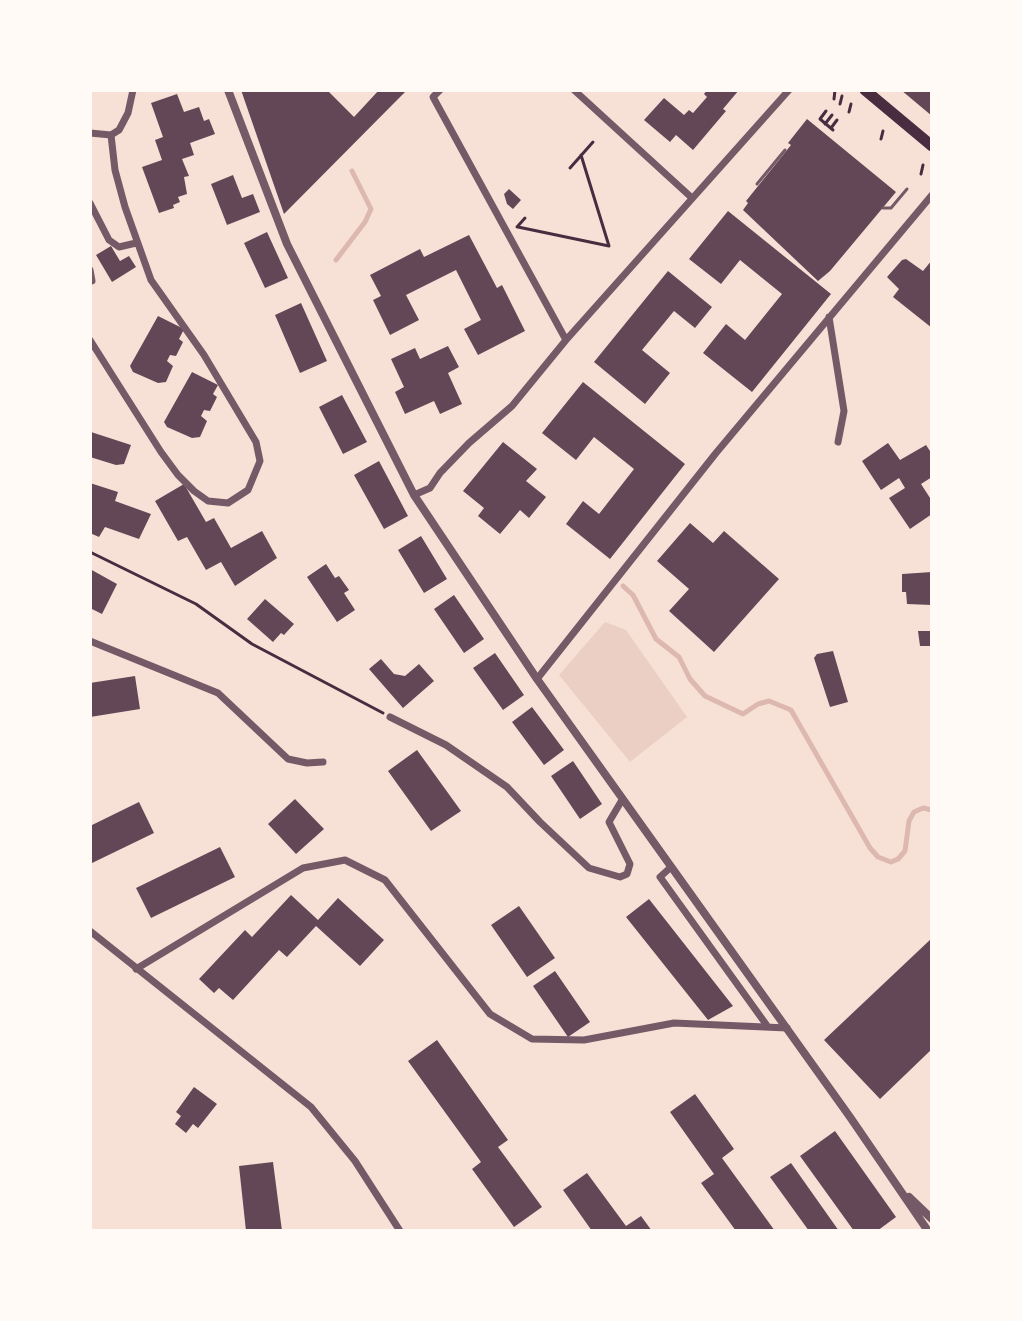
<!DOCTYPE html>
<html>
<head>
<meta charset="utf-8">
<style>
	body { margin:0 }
	#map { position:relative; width:1022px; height:1321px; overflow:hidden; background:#f7e1d7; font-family:"PT Serif",serif }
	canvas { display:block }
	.frame { position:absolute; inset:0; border:92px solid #fffaf5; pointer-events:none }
</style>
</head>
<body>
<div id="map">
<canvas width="1022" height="1321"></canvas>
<div class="frame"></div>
</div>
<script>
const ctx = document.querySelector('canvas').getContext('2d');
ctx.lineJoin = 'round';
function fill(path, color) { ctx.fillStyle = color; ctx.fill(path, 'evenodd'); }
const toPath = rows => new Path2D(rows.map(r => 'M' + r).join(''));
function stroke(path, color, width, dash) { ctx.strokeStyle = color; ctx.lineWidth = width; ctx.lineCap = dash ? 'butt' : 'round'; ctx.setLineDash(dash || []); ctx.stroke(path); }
fill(toPath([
	[605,622,626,630,687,717,630,762,559,675]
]), '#ebcfc5');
stroke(toPath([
	[336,260,365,222,371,209,352,171],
	[623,586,633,595,656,639,679,657,690,679,705,696,743,714,758,704,769,701,791,710,870,848,878,857,891,862,898,859,905,851,909,821,914,812,923,808,932,810]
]), '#dcb8b0', 5);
fill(toPath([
	[241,90,327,90,354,117,379,90,407,90,284,214],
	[707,90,739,90,723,109,726,111,693,150,676,135,670,142,644,120,664,98,684,115,689,110,693,113,707,97,704,94],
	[901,90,932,90,932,116],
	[177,94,184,112,199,107,204,121,209,119,215,134,190,143,194,155,182,159,189,176,184,177,187,194,178,197,180,202,173,205,174,208,159,213,142,167,162,160,155,140,163,137,151,103],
	[807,119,896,192,830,271,818,281,743,210,748,203,746,201,791,145,788,143],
	[233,175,242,198,253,194,260,212,227,225,211,184],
	[509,189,521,200,513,209,507,204,504,194],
	[728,211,831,294,752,392,703,353,726,324,745,340,782,294,740,260,721,284,689,259],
	[267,232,288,278,265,288,244,243],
	[469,235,497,288,502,285,525,331,478,355,464,329,481,320,456,270,406,295,419,320,390,335,373,300,381,296,370,275,420,249,424,257],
	[111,246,120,261,129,256,136,267,112,282,96,255],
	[906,259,923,271,932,260,932,328,893,297,899,289,887,277,902,260],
	[668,271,712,307,695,328,674,311,642,350,670,373,645,404,594,362],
	[301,303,327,361,300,373,275,315],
	[158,316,184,329,179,339,183,342,176,356,170,355,167,361,173,366,166,382,158,383,133,372,130,366],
	[448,346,459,367,448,373,462,404,440,414,434,401,405,414,395,392,404,387,391,359,415,348,420,359],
	[192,372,218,385,213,394,217,397,210,411,204,410,201,416,207,421,200,437,192,438,167,427,164,422],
	[583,382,685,464,610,559,566,524,583,501,599,514,634,469,594,437,576,460,542,433],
	[342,395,367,442,343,454,319,407],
	[91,432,131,445,124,464,116,465,90,457],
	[503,442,537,469,526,481,546,497,529,518,520,510,500,534,478,516,484,508,463,491],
	[888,443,900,460,926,445,932,454,932,477,921,484,932,501,932,514,910,529,889,498,905,488,899,478,881,490,862,461],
	[379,461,408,516,384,529,354,475],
	[90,483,118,492,115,501,151,514,139,539,105,527,99,537,90,533],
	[184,484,206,522,214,518,231,548,262,531,277,558,235,586,221,562,206,570,187,537,178,541,155,501],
	[690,523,713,543,724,531,779,579,714,652,669,611,689,589,657,561],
	[421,536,447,579,424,593,398,550],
	[326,564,335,578,339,576,349,590,344,593,355,610,337,622,307,577],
	[90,569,117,584,102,614,90,608],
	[932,572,932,605,907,604,906,592,902,592,902,574],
	[454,595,484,639,464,653,434,609],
	[265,599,294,624,284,635,281,633,273,642,247,619],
	[918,631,932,631,932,646,920,646],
	[833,651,848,702,830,707,814,658,817,654],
	[495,653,524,695,503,710,473,668],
	[381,659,394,674,405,676,419,664,434,681,403,708,369,669],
	[135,676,140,709,90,717,90,683],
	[532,707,564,750,544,765,512,722],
	[417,750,461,811,431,831,388,771],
	[573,761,602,804,580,819,551,776],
	[295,799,324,829,296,854,268,824],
	[139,802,154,833,90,864,90,826],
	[220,847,235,877,151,918,136,888],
	[291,895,318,920,338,898,384,940,360,966,316,926,287,957,279,950,233,1000,219,988,214,993,199,979,245,930,252,937],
	[649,899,733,1006,708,1020,626,917],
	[519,906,555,958,527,977,491,925],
	[932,938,932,1049,880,1099,824,1040],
	[555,971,590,1022,568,1037,533,986],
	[437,1040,508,1140,498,1147,542,1207,514,1227,472,1169,481,1162,408,1061],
	[194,1087,217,1104,198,1128,193,1124,186,1133,175,1124,181,1116,176,1112],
	[695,1094,734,1149,722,1158,775,1231,736,1231,701,1183,714,1174,670,1112],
	[835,1131,896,1217,877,1231,854,1231,800,1156],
	[273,1162,282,1231,246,1231,239,1166],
	[791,1163,839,1231,809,1231,770,1177],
	[587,1173,626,1226,641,1216,652,1231,592,1231,563,1190]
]), '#644757');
stroke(toPath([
	[834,99,835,90],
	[840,104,842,96],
	[826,111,820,119,833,130],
	[849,112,851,104],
	[825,124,832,115],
	[831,128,837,120],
	[881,139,883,131],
	[570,168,593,142],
	[921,174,923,165],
	[517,227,525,218],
	[518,227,609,246,581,155],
	[90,552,196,604,252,644,383,713]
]), '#4a2c40', 3);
stroke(toPath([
	[757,184,785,150],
	[883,208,891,208,907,189]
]), '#755966', 3);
stroke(toPath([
	[440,90,433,97,566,340],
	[574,90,692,198],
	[90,133,111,135,119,130,128,113,133,90],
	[90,203,109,240,119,247,136,243],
	[90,270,92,281],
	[829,317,844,411,838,442],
	[90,340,161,452,178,475,194,491,208,501,228,503,248,490,260,461,256,442,204,355,151,280,125,207,115,170,111,135],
	[414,495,430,488,440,473,469,443,512,406,566,340,789,90],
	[90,641,218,693,288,759,307,763,323,762],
	[537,679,716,453,932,195],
	[390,717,446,745,507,787,540,822,589,868,620,877,627,874,630,864,609,822,622,800],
	[671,867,660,877,768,1027],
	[90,931,311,1107,355,1161,400,1231],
	[136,969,303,868,345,860,385,880,490,1014,532,1039,584,1040,674,1023,787,1028]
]), '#755966', 7);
stroke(toPath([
	[228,90,287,244,414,495,537,679,850,1117,928,1231],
	[909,1197,932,1219]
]), '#755966', 8);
stroke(toPath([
	[865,90,932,146]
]), '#4a2c40', 11);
</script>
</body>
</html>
